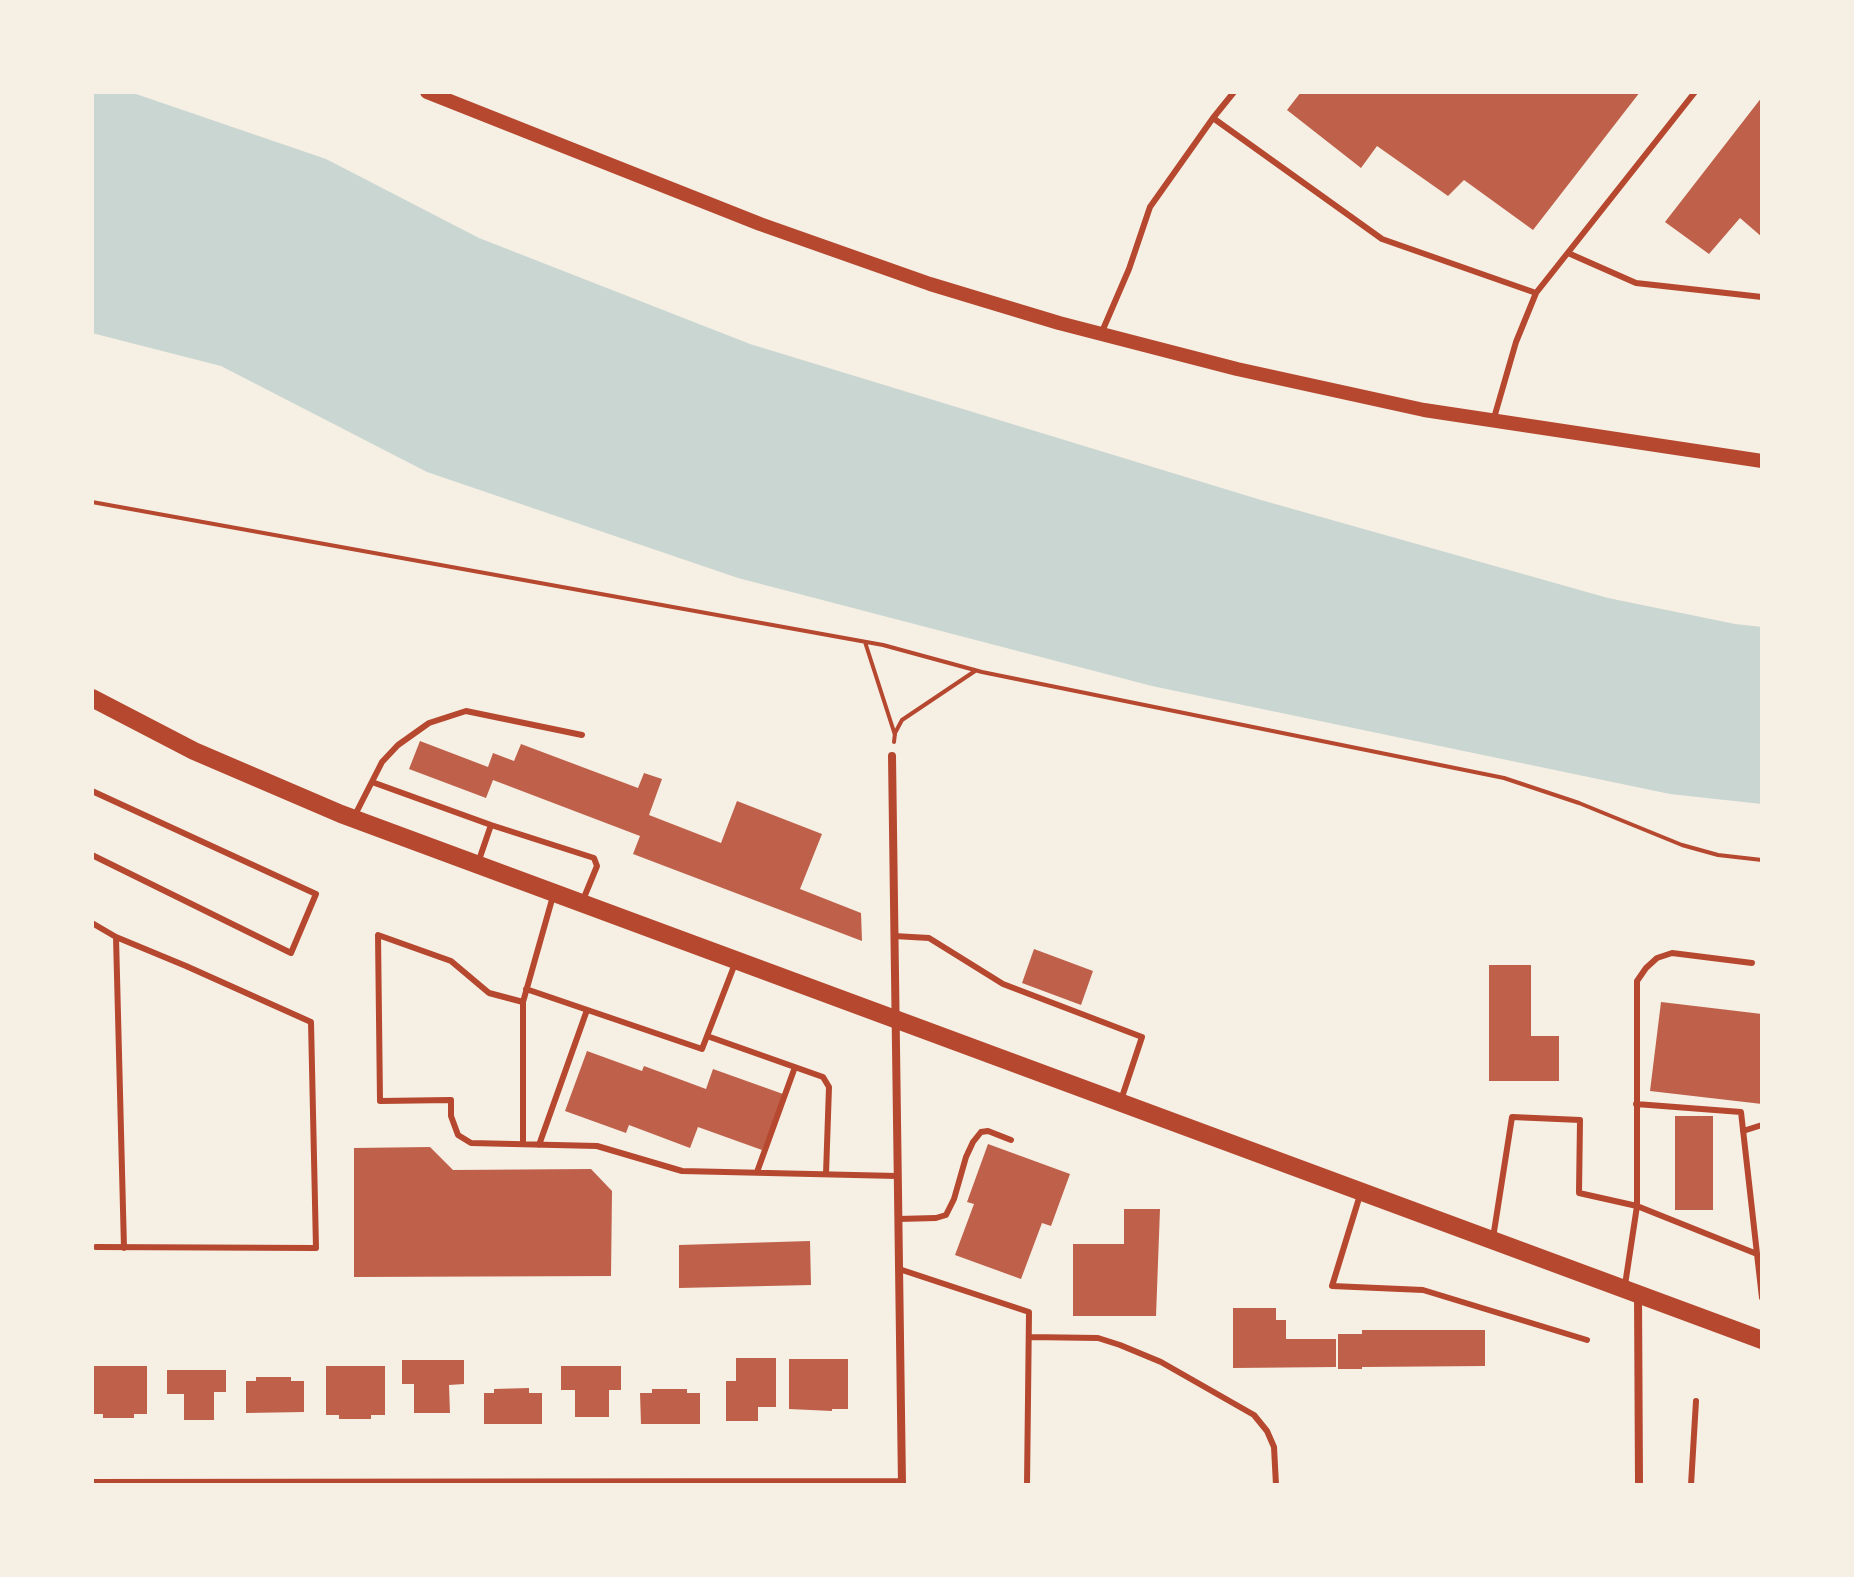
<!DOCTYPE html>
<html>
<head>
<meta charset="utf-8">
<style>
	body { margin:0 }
	#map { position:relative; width:1854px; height:1577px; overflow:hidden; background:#f6efe4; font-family:Figtree,sans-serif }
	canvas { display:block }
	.frame { position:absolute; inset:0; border:94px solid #f6efe4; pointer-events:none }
</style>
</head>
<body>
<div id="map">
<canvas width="1854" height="1577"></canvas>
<div class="frame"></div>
</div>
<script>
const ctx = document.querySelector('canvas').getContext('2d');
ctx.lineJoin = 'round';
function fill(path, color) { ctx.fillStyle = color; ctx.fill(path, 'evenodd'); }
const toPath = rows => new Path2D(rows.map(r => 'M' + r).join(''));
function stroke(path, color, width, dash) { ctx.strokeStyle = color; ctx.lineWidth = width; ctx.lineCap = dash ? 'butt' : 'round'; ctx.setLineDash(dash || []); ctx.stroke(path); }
fill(toPath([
	[92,92,130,92,326,159,479,238,750,344,1261,500,1608,598,1735,624,1762,627,1762,804,1670,794,1152,686,738,578,427,472,221,366,92,333]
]), '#c9d6d2');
fill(toPath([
	[1301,92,1640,92,1533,230,1464,180,1448,196,1377,146,1361,168,1287,110],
	[1762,97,1762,237,1740,218,1709,254,1665,222],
	[420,741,488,767,493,753,514,761,521,744,638,788,644,773,662,779,649,815,721,843,737,801,822,834,800,889,861,913,862,941,633,854,640,836,493,780,486,798,409,769],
	[1034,949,1093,971,1081,1005,1022,983],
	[1489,965,1531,965,1531,1036,1559,1036,1559,1081,1489,1081],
	[1661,1002,1762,1014,1762,1104,1650,1091],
	[587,1051,642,1071,644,1066,706,1089,713,1069,783,1094,762,1150,698,1127,690,1148,629,1125,626,1133,565,1111],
	[1675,1116,1713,1116,1713,1210,1675,1210],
	[988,1144,1070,1174,1051,1226,1042,1223,1021,1279,955,1255,974,1204,967,1202],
	[430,1147,453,1170,591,1169,612,1191,611,1276,354,1277,354,1148],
	[1124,1209,1160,1209,1156,1316,1073,1316,1073,1244,1124,1244],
	[810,1241,811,1285,679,1288,679,1245],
	[1233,1308,1276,1308,1276,1320,1286,1320,1286,1339,1336,1339,1336,1367,1233,1368],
	[1362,1330,1485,1330,1485,1366,1362,1367,1362,1369,1338,1369,1338,1334,1362,1334],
	[736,1358,776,1358,776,1407,758,1407,758,1421,726,1421,726,1381,736,1381],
	[789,1359,848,1359,848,1409,832,1409,832,1411,789,1409],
	[402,1360,464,1360,464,1384,449,1385,450,1413,414,1413,414,1384,402,1384],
	[92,1366,147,1366,147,1414,134,1414,134,1418,103,1418,103,1414,92,1414],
	[326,1366,385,1366,385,1415,371,1415,371,1419,339,1419,339,1415,326,1415],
	[561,1366,621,1366,621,1390,609,1390,609,1417,575,1417,575,1390,561,1390],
	[167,1370,226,1370,226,1392,214,1392,214,1420,184,1420,184,1394,167,1394],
	[256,1377,291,1377,291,1381,304,1381,304,1412,246,1413,246,1381,256,1381],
	[529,1388,529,1393,542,1393,542,1424,484,1424,484,1393,494,1393,494,1389],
	[652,1389,687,1389,687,1393,700,1393,700,1424,641,1424,640,1393,652,1393]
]), '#bf614a');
stroke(toPath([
	[92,502,883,645,982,672,1504,778,1579,803,1682,845,1718,855,1762,860],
	[865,642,895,735],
	[894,742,895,733,902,720,975,671]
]), '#b5482f', 4);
stroke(toPath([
	[1213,118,1382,239,1536,293],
	[1568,253,1636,283,1762,297],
	[1101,334,1129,269,1150,207,1213,118,1234,92],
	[1494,418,1516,342,1536,293,1695,92],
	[372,782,491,825,594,858,597,866,583,900],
	[92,791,316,894,291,953,92,855],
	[355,815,382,762,398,745,429,723,466,711,582,735],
	[479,860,491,825],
	[92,923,116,937,186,966,311,1022,316,1248,96,1247],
	[894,936,929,938,1003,984,1142,1037,1121,1100],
	[116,937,124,1248],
	[526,989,702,1049,736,961],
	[523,1002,489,993,451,961,378,935,380,1101,451,1100,451,1116,458,1135,471,1143,597,1146,682,1171,897,1176],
	[707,1036,823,1077,829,1087,826,1174],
	[1636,1104,1741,1112,1762,1298],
	[1743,1131,1762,1125],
	[523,1144,523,1002,553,896],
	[539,1145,587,1010],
	[757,1172,795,1067],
	[1360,1195,1332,1286,1423,1290,1587,1340],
	[898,1219,936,1218,946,1215,954,1199,966,1157,973,1142,981,1132,988,1131,1011,1140],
	[1493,1238,1512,1117,1580,1120,1579,1193,1637,1206,1757,1254],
	[899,1269,1029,1312,1027,1485],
	[1625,1285,1637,1206,1637,981,1646,968,1657,958,1672,953,1752,963],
	[1029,1337,1098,1338,1120,1345,1161,1362,1254,1415,1267,1431,1274,1447,1276,1485],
	[1691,1485,1696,1401]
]), '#b5482f', 6);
stroke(toPath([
	[892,756,902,1484],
	[1638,1294,1639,1485],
	[92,1483,902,1482]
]), '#b5482f', 8);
stroke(toPath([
	[427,92,760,224,930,284,1059,323,1237,369,1424,410,1762,461]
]), '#b5482f', 14);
stroke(toPath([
	[92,698,194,751,341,814,1762,1340]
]), '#b5482f', 18);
</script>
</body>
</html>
